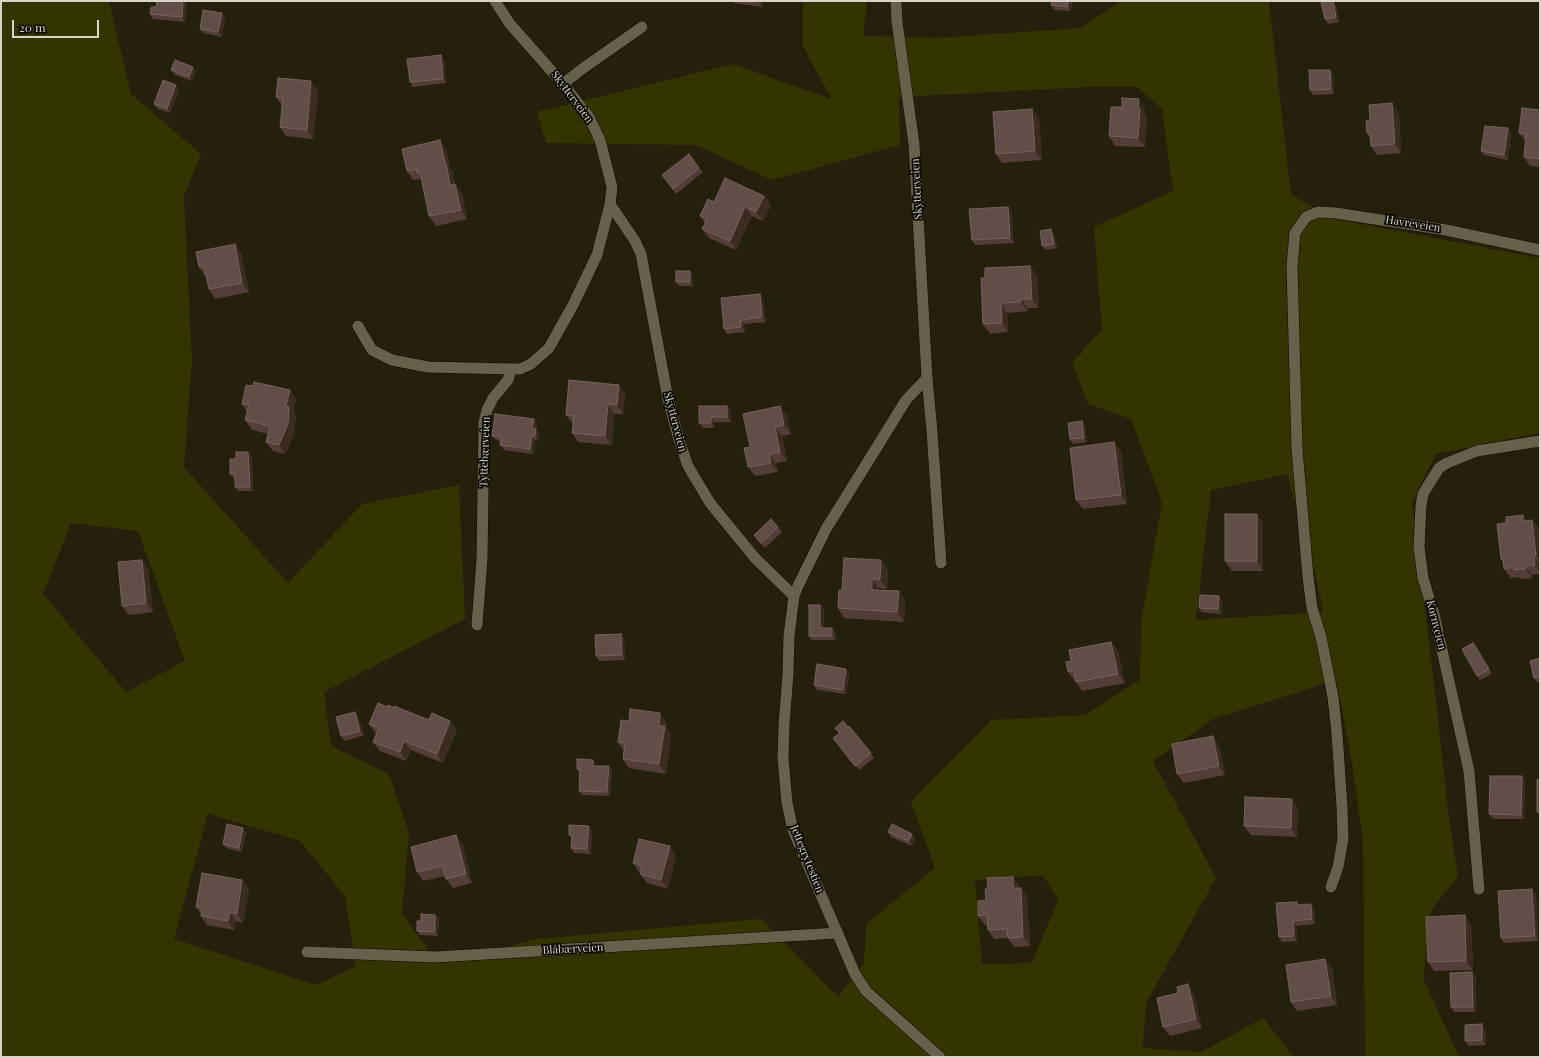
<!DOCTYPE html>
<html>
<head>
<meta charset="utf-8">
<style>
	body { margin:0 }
	#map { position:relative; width:1541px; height:1058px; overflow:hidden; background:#25200c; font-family:"Playfair Display",serif }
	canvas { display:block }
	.frame { position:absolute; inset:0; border:2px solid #d7d4c8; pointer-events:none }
	.scale { position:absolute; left:12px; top:20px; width:87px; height:18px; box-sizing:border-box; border:2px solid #d7d4c8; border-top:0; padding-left:5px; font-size:12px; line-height:14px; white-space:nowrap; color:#d7d4c8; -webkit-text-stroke:3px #0c0a03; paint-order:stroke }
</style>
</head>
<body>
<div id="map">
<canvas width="1541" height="1058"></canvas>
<div class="frame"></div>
<div class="scale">20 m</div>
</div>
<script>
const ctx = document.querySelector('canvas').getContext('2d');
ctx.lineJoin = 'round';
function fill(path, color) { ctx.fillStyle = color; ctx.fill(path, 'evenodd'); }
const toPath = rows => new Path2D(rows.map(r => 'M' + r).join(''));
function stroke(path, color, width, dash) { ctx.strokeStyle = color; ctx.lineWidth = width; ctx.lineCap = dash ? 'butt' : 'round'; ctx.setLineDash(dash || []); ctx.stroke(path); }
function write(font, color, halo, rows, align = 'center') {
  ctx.font = font + ' "Playfair Display",serif'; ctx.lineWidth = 3.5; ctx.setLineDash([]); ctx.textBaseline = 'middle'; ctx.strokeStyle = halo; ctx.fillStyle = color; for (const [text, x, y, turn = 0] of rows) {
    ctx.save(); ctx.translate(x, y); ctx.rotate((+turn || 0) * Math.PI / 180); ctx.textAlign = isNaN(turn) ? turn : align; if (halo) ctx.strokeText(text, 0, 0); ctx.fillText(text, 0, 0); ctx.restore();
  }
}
fill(toPath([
	[1,1,109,1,131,94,201,154,184,196,192,360,184,467,288,583,362,504,459,485,465,619,324,692,331,746,389,774,409,833,402,914,439,964,537,939,761,919,838,997,864,964,866,924,935,868,911,802,991,720,1085,715,1140,680,1141,623,1162,502,1131,419,1088,404,1072,362,1102,330,1094,227,1173,191,1162,109,1137,87,1090,87,899,97,900,145,772,180,696,145,546,143,537,112,733,64,831,99,803,46,803,1,867,1,863,36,937,38,1081,28,1121,1,1269,1,1291,195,1335,219,1540,258,1540,433,1436,454,1412,502,1436,700,1448,811,1458,876,1431,910,1423,978,1459,1057,1365,1057,1363,839,1351,757,1336,680,1213,719,1153,761,1216,878,1146,1003,1143,1048,1201,1052,1263,1018,1294,1057,1025,1057,1005,1055,1003,1057,1,1057],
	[1287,474,1317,581,1323,612,1196,620,1211,490],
	[71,523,138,531,185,661,126,692,43,594],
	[208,814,300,841,345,896,356,966,316,985,174,939],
	[1043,875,1058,900,1032,963,982,964,975,880]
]), '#323500');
const service = toPath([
	[563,84,582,69,642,27],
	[358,326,372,350,392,360,428,367,511,369,508,380,493,398,487,410,484,422,482,559,477,625],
	[927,378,932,431,941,563],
	[755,558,794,596],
	[1331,887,1338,867,1343,839,1342,807,1337,734,1333,697,1321,637,1312,608,1308,577,1297,449,1292,266,1295,233,1306,217,1318,212,1336,213,1446,230,1540,250],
	[1479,889,1469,771,1434,614,1423,578,1419,547,1421,506,1423,494,1439,468,1447,463,1477,451,1540,441],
	[307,952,436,957,838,933]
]);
const minor = toPath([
	[495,1,510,24,563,84,589,117,600,140,612,187,610,204,635,241,641,254,668,399,679,440,688,466,710,503,755,558],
	[896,1,897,22,914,144,927,378,906,400,877,447,826,529,798,586,794,596,789,636,788,674,784,725,783,758,787,803,793,830,855,974,866,991,940,1057],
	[511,369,520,369,531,364,549,348,573,305,597,255,610,204]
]);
stroke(service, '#0e0900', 12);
stroke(minor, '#0e0900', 12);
stroke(service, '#66614b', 11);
stroke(minor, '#66614b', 11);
fill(toPath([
	[156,1,187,1,185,22,153,19,150,14,156,7,157,1],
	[657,1,672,1,672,2],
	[733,1,763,1,762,7,734,3],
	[1052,1,1072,1,1071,11,1054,10,1051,5],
	[1336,5,1339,22,1328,24,1325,19],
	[225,17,222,37,203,33,200,29],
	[441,55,444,60,446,83,413,87,410,82],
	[171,70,196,72,192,81,175,75],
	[1330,70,1333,75,1334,94,1313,95,1310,90],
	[179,90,170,113,158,109,154,104],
	[318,91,313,139,286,136,280,127,282,106,276,97],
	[1032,109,1039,118,1042,160,1002,163,996,154],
	[1145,109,1145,115,1147,118,1145,147,1115,146,1109,136],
	[1540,110,1540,167,1530,166,1524,157,1526,142,1519,133],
	[1399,112,1401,153,1377,155,1371,146,1370,138,1367,133,1370,121],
	[1511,133,1508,160,1484,155,1481,151],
	[446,149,450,169,453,172,455,184,462,193,467,219,436,226,429,216,421,179,413,180,407,171],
	[699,168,703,172,676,194,662,175],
	[764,196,771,205,763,221,752,216,736,250,709,238,702,229,705,223,700,216,714,202],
	[1011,212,1014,243,975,245,972,240],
	[1054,234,1057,248,1046,250,1042,246],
	[235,244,241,253,249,292,215,299,209,289,206,276,205,276,199,267],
	[693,275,693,286,679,286,676,282],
	[1037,275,1039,308,1028,308,1028,311,1007,313,1008,332,990,334,983,324,981,278],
	[760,294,763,299,766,322,744,324,745,332,727,334,724,329],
	[253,386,290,390,296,400,293,412,296,416,294,434,285,454,273,451,266,442,268,434,252,430,245,420,247,412,242,404],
	[625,394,623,414,614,414,612,445,578,442,572,433,573,424,566,415],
	[699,406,731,411,731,422,714,422,714,428,703,428,699,423],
	[787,415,791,434,782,436,787,461,776,463,778,472,755,476,748,467,750,447],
	[534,419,537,423,536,429,539,434,538,441,535,440,533,454,504,450,500,445,501,441,496,440,492,436],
	[1082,421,1085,425,1087,442,1073,444,1070,439],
	[1114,442,1121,452,1127,504,1083,509,1076,500],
	[252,456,253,491,238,491,235,487,235,479,234,479,230,474,236,459],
	[1532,520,1539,529,1540,540,1540,574,1532,575,1532,578,1521,579,1519,577,1511,578,1504,569,1503,563,1501,559,1527,521],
	[1263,523,1263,571,1232,571,1225,561],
	[778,527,782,532,765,548,757,540,754,535],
	[881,560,888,570,887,589,879,588,879,590,899,591,905,601,904,622,844,618,838,608,842,590],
	[148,569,153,612,129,615,122,606],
	[1219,596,1222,601,1221,614,1202,612,1199,608],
	[824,609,824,628,836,633,836,640,812,640,809,636],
	[621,634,624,639,625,660,599,661,596,656],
	[1111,642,1118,651,1125,683,1082,691,1076,681,1075,681,1068,672,1071,661],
	[1473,643,1492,674,1480,680,1477,676],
	[1540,658,1540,682,1537,682,1534,678],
	[846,669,849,674,846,694,817,690,814,685],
	[387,707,394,708,457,730,443,763,411,750,406,761,380,751,373,742,376,734,369,724],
	[355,712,358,717,364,735,345,741,341,736],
	[629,721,667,723,666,728,671,735,666,774,629,768,623,759,624,751,618,742],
	[848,727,871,753,874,758,859,770,833,738,839,734,835,728],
	[1219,745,1225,775,1184,783,1177,774],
	[596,764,596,766,609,766,612,771,610,796,582,795,579,791,579,773,577,769],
	[1522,776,1525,781,1524,819,1493,819,1489,814],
	[1540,780,1540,816,1537,812],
	[1298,808,1297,837,1251,835,1244,826],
	[592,831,591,854,574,853,571,848,572,839,569,835],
	[246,832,242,852,226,848,223,844],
	[888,832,912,834,915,838,912,846,891,837],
	[463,844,472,883,453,888,446,879,446,876,423,881,417,872],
	[670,846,676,856,668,889,647,883,640,874,641,873,639,872,633,863],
	[1013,877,1019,886,1019,888,1021,888,1027,897,1030,946,1014,947,1008,938,994,939,988,930,987,925,985,925,978,916,986,900,988,889],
	[242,880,249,889,243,923,236,921,234,930,207,925,201,916,201,914,196,907],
	[1536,894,1538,941,1504,943,1501,938],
	[1299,905,1314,909,1315,924,1296,926,1297,941,1282,942,1279,937],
	[435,915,439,919,438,936,420,935,417,931,421,921],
	[1471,925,1473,970,1434,971,1428,962],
	[1332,968,1337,1005,1297,1011,1291,1002],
	[1476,977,1476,1012,1454,1012,1451,1007],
	[1178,993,1194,994,1202,1028,1170,1036,1163,1027],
	[1485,1029,1486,1045,1469,1046,1465,1041]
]), '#533d39');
fill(toPath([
	[183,1,187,1,185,22,182,17],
	[758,1,763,1,762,7],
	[1068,1,1072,1,1071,11,1068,7],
	[1333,1,1336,5,1339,22,1336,17],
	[222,13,225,17,222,37,218,32],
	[441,55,444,60,446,83,443,79],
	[193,67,196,72,192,81,189,77],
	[1330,70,1333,75,1334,94,1331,89],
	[311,81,318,91,313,139,307,130],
	[176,85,179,90,170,113,167,109],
	[1139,99,1145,109,1145,115,1147,118,1145,147,1138,138],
	[1392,103,1399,112,1401,153,1395,144],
	[1032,109,1039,118,1042,160,1035,151],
	[1508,128,1511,133,1508,160,1504,155],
	[440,140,446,149,450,169,453,172,456,194,450,185],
	[455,184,462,193,467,219,461,210],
	[764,196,771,205,763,221,756,212],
	[745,207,752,216,736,250,730,241],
	[1008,207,1011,212,1014,243,1010,238],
	[1051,229,1054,234,1057,248,1054,244],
	[235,244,241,253,249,292,242,283],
	[1030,266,1037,275,1039,308,1032,299],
	[690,271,693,275,693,286,690,282],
	[760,294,763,299,766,322,762,317],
	[1021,299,1028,308,1028,311,1021,302],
	[1001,303,1007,313,1008,332,1002,323],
	[741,320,744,324,745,332,741,327],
	[619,385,625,394,623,414,617,405],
	[290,390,296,400,293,412,296,416,294,434,285,454,279,445,286,406],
	[608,404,614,414,612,445,605,436],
	[727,406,731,411,731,422,727,417],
	[780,406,787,415,791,434,784,425],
	[711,417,714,422,714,428,711,423],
	[534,419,537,423,536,433,532,428],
	[1082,421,1085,425,1087,442,1084,438],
	[775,427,782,436,787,461,780,452],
	[536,429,539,434,538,441,535,436],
	[532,436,535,440,533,454,530,449],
	[1114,442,1121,452,1127,504,1121,495],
	[248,452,252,456,253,491,250,487],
	[769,454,776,463,778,472,771,463],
	[1257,514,1263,523,1263,571,1257,561],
	[1523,515,1529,524,1523,521],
	[1532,520,1539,529,1540,540,1540,560,1536,555],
	[1534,556,1540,564,1540,572,1535,565],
	[142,560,148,569,153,612,146,603],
	[881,560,888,570,887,589,880,579],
	[1526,566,1532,575,1532,578,1526,569],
	[872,579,879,588,878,599,872,590],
	[899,591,905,601,904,622,897,612],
	[1219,596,1222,601,1221,614,1218,609],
	[820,605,824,609,824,633,820,628],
	[832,628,836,633,836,640,832,636],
	[621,634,624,639,625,660,622,655],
	[1111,642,1118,651,1125,683,1118,674],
	[1473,643,1477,647,1492,674,1489,669],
	[846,669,849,674,846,694,843,690],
	[355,712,358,717,364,735,360,731],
	[660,713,667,723,666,728,671,735,666,774,659,764,659,726],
	[450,721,457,730,443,763,437,754],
	[1213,736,1219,745,1225,775,1219,766],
	[404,741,411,750,406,761,400,752],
	[593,760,596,764,596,771,593,766],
	[609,766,612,771,610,796,607,792],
	[1522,776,1525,781,1524,819,1521,815],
	[1292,799,1298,808,1297,837,1291,828],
	[589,826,592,831,591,854,587,849],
	[243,828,246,832,242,852,239,848],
	[912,834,915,838,912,846,909,841],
	[456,835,463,844,472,883,466,874],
	[670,846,676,856,668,889,661,880],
	[1013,877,1019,886,1020,897,1013,888],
	[242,880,249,889,243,923,237,914],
	[1021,888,1027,897,1030,946,1023,937],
	[1532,889,1536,894,1538,941,1535,936],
	[1311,904,1314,909,1315,924,1312,919],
	[230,912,236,921,234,930,228,921],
	[435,915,439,919,438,936,435,932],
	[1465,915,1471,925,1473,970,1466,961],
	[1293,921,1296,926,1297,941,1294,936],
	[1325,959,1332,968,1337,1005,1331,996],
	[1472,972,1476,977,1476,1012,1473,1007],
	[1188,984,1194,994,1202,1028,1196,1019],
	[1482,1024,1485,1029,1486,1045,1482,1040]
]), '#3b2b20');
const building = toPath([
	[157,1,183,1,182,17,150,14,151,7,156,7,157,1],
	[1052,1,1068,1,1068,7,1051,5,1052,1],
	[1330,1,1333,1,1336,17,1325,19,1321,3,1330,1],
	[203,10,222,13,218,32,200,29,203,10],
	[441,55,443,79,410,82,407,59,441,55],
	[175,60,193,67,189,77,171,70,175,60],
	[1309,70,1330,70,1331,89,1310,90,1309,70],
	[278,78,311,81,307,130,280,127,283,97,276,97,278,78],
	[163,80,176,85,167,109,154,104,163,80],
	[1122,98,1139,99,1138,108,1140,109,1138,138,1109,136,1111,107,1122,107,1122,98],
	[1392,103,1395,144,1371,146,1370,133,1367,133,1366,121,1370,121,1369,105,1392,103],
	[1522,108,1540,110,1540,159,1524,157,1526,134,1519,133,1522,108],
	[1032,109,1035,151,996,154,993,112,1032,109],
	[1485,126,1508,128,1504,155,1481,151,1485,126],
	[440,140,445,163,446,163,450,185,455,184,461,210,429,216,420,172,417,173,417,169,407,171,402,149,440,140],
	[689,154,699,168,673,189,662,175,689,154],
	[725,178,764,196,756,212,745,207,730,241,702,229,707,219,700,216,708,199,714,202,725,178],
	[1008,207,1010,238,972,240,969,209,1008,207],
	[1051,229,1054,244,1042,246,1040,231,1051,229],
	[235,244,242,283,209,289,204,266,199,267,196,252,235,244],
	[1030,266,1032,299,1021,299,1021,302,1001,303,1002,323,983,324,981,278,985,278,985,268,1030,266],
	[676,271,690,271,690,282,676,282,676,271],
	[760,294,762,317,741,320,741,327,724,329,721,298,760,294],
	[569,380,619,385,617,405,608,404,605,436,572,433,574,416,566,415,569,380],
	[254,382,290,390,286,406,289,407,288,424,279,445,266,442,270,426,245,420,249,405,242,404,246,385,253,386,254,382],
	[699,406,727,406,727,417,711,417,711,423,699,423,699,406],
	[780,406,784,425,775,427,780,452,769,454,771,463,748,467,744,448,750,447,743,414,780,406],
	[495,414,534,419,532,428,536,429,535,436,532,436,530,449,500,445,501,437,492,436,495,414],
	[1082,421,1084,438,1070,439,1068,423,1082,421],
	[1114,442,1121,495,1076,500,1070,448,1114,442],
	[236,452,248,452,250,487,235,487,235,474,230,474,230,459,236,459,236,452],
	[1225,514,1257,514,1257,561,1225,561,1225,514],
	[1523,515,1523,521,1532,520,1536,555,1534,556,1535,565,1526,566,1526,569,1514,570,1514,567,1504,569,1503,559,1501,559,1497,524,1506,523,1506,517,1523,515],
	[771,519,778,527,761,543,754,535,771,519],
	[844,558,881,560,880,579,872,579,872,590,899,591,897,612,838,608,839,590,842,590,844,558],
	[142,560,146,603,122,606,118,562,142,560],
	[1200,595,1219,596,1218,609,1199,608,1200,595],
	[809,605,820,605,820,628,832,628,832,636,809,636,809,605],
	[621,634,622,655,596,656,595,635,621,634],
	[1111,642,1118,674,1076,682,1074,671,1068,672,1066,662,1071,661,1069,650,1111,642],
	[1473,643,1489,669,1477,676,1462,649,1473,643],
	[1540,658,1540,676,1534,678,1530,661,1540,658],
	[817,664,846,669,843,690,814,685,817,664],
	[378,703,387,707,388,705,394,708,394,706,429,720,432,713,450,721,437,754,404,741,400,752,373,742,379,728,369,724,378,703],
	[630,709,660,713,659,726,665,726,659,764,623,759,625,743,618,742,621,720,629,721,630,709],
	[355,712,360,731,341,736,336,717,355,712],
	[843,721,848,727,849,726,871,753,855,766,833,738,840,733,835,728,843,721],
	[1213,736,1219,766,1177,774,1172,744,1213,736],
	[577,759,593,760,593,766,609,766,607,792,579,791,580,769,577,769,577,759],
	[1490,776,1522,776,1521,815,1489,814,1490,776],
	[1537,780,1540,780,1540,812,1537,812,1537,780],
	[1245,797,1292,799,1291,828,1244,826,1245,797],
	[227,824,243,828,239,848,223,844,227,824],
	[892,824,912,834,909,841,888,832,892,824],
	[569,825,589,826,587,849,571,848,572,835,569,835,569,825],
	[456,835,466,874,446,879,443,866,417,872,411,847,456,835],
	[639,839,670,846,661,880,640,874,642,865,633,863,639,839],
	[202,873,242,880,237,914,230,912,228,921,201,916,202,908,196,907,202,873],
	[1013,877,1013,888,1021,888,1023,937,1008,938,1007,929,988,930,987,915,978,916,978,901,986,900,985,889,988,889,987,878,1013,877],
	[1532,889,1535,936,1501,938,1498,891,1532,889],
	[1297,902,1297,905,1311,904,1312,919,1293,921,1294,936,1279,937,1276,903,1297,902],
	[421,914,435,915,435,932,417,931,417,921,421,921,421,914],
	[1465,915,1466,961,1428,962,1426,917,1465,915],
	[1325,959,1331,996,1291,1002,1286,965,1325,959],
	[1472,972,1473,1007,1451,1007,1450,973,1472,972],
	[1188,984,1196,1019,1163,1027,1157,998,1178,993,1177,987,1188,984],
	[1482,1024,1482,1040,1465,1041,1465,1025,1482,1024]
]);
fill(building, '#614e48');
stroke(building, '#74635c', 1);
write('11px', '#d7d4c8', '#0c0a03', [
	["Skytterveien",572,97,53],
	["Skytterveien",917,189,-93],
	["Havreveien",1413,224,9],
	["Skytterveien",675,422,75],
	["Tyttebærveien",485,452,-88],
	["Kornveien",1436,625,76],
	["Jettegrytestien",807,859,68],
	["Blåbærveien",573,949,-3]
]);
</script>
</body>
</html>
